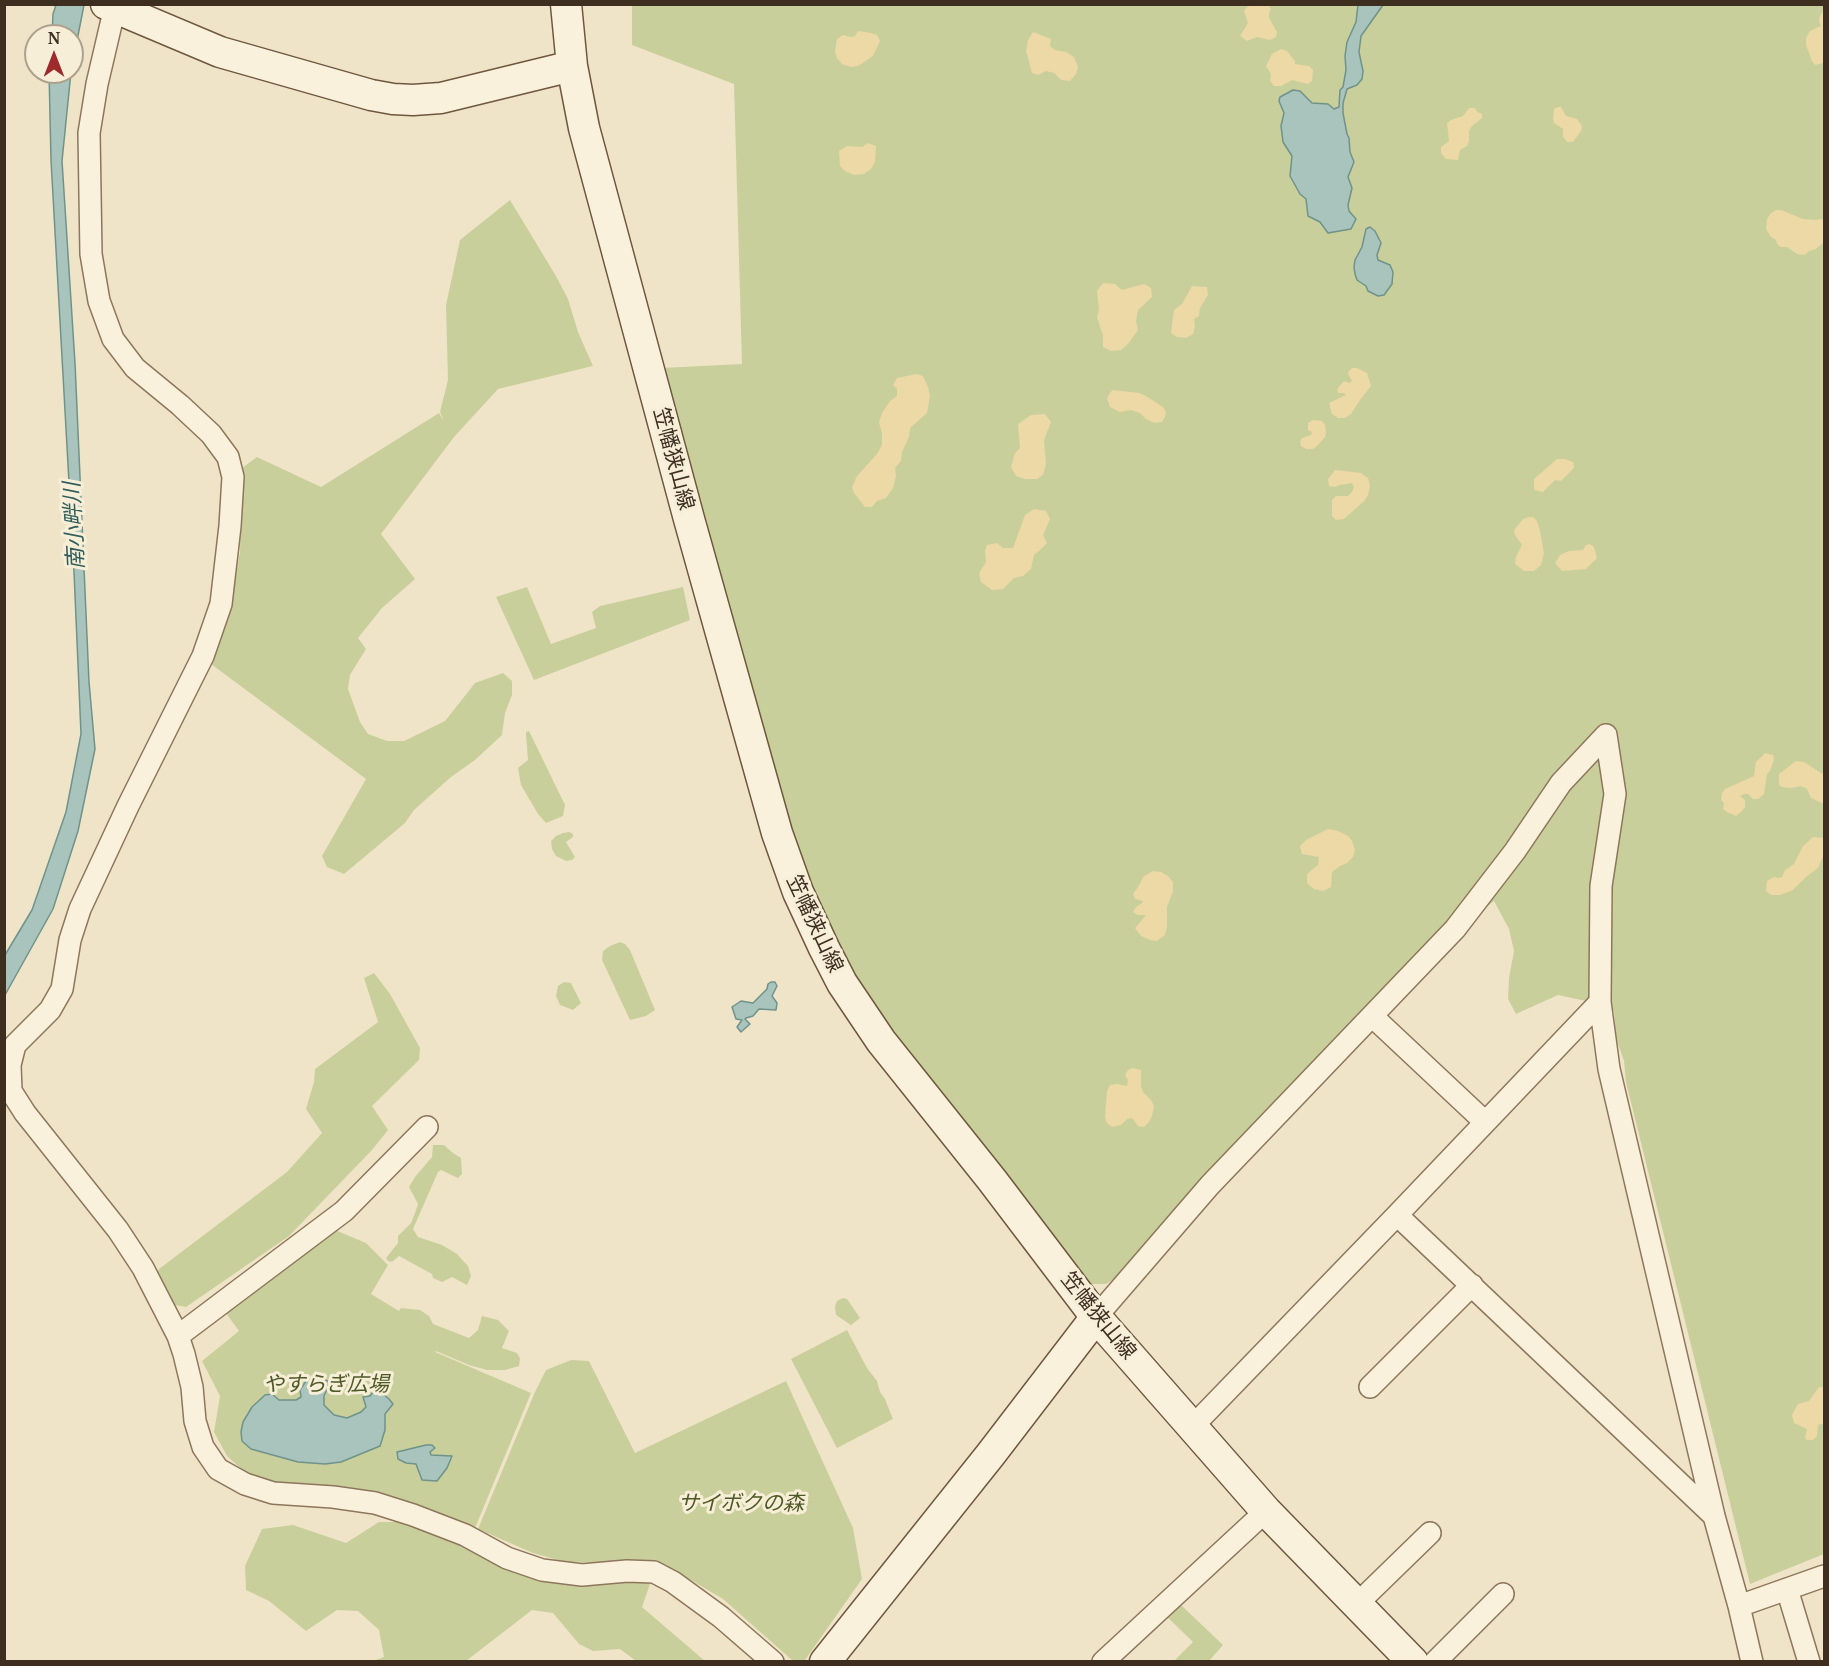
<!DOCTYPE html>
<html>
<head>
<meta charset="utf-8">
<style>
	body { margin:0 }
	#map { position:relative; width:1829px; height:1666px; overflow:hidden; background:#f0e4c8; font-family:"Noto Serif",serif }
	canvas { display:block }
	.frame { position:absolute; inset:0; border:6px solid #3d2e20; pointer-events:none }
	.north { position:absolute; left:24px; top:24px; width:60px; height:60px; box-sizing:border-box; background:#f7eed8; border:2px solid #ada18e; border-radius:50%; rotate:0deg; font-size:16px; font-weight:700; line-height:24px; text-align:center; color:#3d2e20 }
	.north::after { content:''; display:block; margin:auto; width:21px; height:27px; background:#9e2a2b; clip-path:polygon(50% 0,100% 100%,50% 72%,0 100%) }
</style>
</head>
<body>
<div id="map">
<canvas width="1829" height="1666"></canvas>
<div class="frame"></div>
<div class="north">N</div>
</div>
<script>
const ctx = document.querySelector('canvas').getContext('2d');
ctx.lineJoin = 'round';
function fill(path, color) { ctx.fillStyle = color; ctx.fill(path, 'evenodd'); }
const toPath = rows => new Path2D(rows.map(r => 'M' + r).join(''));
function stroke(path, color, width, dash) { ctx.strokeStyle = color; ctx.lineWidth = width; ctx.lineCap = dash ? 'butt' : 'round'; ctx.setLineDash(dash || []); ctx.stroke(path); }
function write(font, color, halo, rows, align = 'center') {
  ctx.font = font + ' "Noto Serif","Noto Sans JP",serif'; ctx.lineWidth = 6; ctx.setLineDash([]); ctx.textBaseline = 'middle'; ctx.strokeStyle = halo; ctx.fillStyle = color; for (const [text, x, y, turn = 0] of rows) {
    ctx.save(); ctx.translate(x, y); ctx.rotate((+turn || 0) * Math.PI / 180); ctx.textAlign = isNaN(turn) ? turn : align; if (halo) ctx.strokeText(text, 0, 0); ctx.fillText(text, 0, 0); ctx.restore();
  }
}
fill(toPath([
	[632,5,1824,5,1824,1554,1750,1584,1626,1082,1624,1061,1616,1038,1614,1011,1586,1001,1558,995,1516,1014,1508,999,1509,978,1514,951,1509,929,1494,901,1473,918,1116,1278,1106,1284,1089,1284,885,1027,832,945,801,874,696,512,692,471,682,447,662,368,742,364,734,84,632,45],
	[510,200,556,276,568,299,578,332,593,366,498,389,454,437,381,534,415,579,382,608,358,638,366,649,350,675,348,689,360,722,368,734,387,741,404,741,445,721,475,683,503,673,512,681,512,695,505,713,502,735,475,760,451,777,414,810,405,823,344,874,327,867,322,856,366,779,211,664,230,609,240,552,242,468,257,457,321,487,439,413,444,421,440,412,448,380,446,305,460,240],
	[527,587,551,644,596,628,592,612,600,606,683,587,690,620,534,680,496,597],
	[529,731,565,805,563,816,546,823,538,814,521,785,518,768,528,760,526,735,526,732],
	[569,832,573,834,573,837,566,842,575,857,572,860,566,861,556,856,552,849,551,841,556,836,563,833],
	[620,942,625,944,630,950,655,1010,646,1016,630,1020,602,960,603,951,610,946],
	[374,973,390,994,420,1048,419,1060,372,1106,388,1130,372,1150,289,1236,186,1307,169,1304,156,1277,159,1269,287,1172,322,1133,306,1109,314,1082,315,1069,378,1022,364,978],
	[564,982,571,983,581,1003,573,1010,560,1005,556,996,558,986],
	[433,1145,444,1145,453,1153,461,1158,462,1174,458,1178,441,1170,438,1172,413,1229,418,1237,442,1245,457,1254,468,1266,471,1276,467,1285,452,1277,442,1282,433,1278,432,1274,399,1256,392,1262,388,1261,386,1258,398,1243,398,1236,411,1223,414,1216,418,1204,409,1187,415,1177,432,1157],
	[335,1230,366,1243,388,1265,371,1294,399,1311,401,1308,420,1310,429,1316,433,1324,469,1338,478,1330,482,1316,498,1320,509,1331,502,1348,517,1353,520,1358,519,1366,505,1370,487,1370,469,1365,436,1351,435,1352,531,1393,475,1528,376,1492,318,1486,278,1484,246,1473,227,1456,214,1432,220,1396,202,1361,239,1331,223,1309],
	[843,1298,847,1299,860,1318,851,1325,836,1315,835,1307,837,1301],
	[847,1330,867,1368,877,1381,880,1392,885,1399,893,1419,837,1448,791,1359],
	[571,1360,589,1361,635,1453,786,1381,853,1528,862,1579,805,1660,793,1661,723,1599,664,1564,565,1562,533,1553,478,1529,535,1392,546,1370],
	[379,1522,405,1522,448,1538,512,1569,635,1579,650,1584,642,1607,705,1661,636,1661,620,1649,593,1651,579,1644,553,1613,532,1610,466,1661,373,1661,384,1657,379,1630,358,1611,337,1610,306,1631,269,1601,246,1590,245,1566,262,1529,293,1525,346,1543],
	[1181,1605,1223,1645,1209,1661,1174,1661,1193,1642,1163,1613]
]), '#c9cf9b');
fill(toPath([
	[1249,5,1268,5,1271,9,1269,13,1269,18,1277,32,1276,37,1270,40,1257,37,1247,41,1240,36,1248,23,1244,11],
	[1823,11,1824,11,1824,73,1823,63,1815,65,1812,61,1806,45,1806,38,1810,31,1821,26,1819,21,1820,16],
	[858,31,871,33,877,35,880,41,873,56,858,66,851,67,842,64,837,58,835,51,837,39,843,35,851,37,855,36],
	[1033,32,1051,39,1050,46,1055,50,1066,52,1074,57,1078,67,1076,74,1070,81,1061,80,1054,73,1046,71,1038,75,1032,73,1026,51,1028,40],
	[1281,49,1287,51,1295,61,1295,64,1309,66,1313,70,1312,81,1308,84,1292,80,1281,86,1274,86,1270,81,1271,74,1266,66,1272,54],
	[1558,107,1561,107,1566,116,1577,119,1582,126,1581,131,1573,142,1567,142,1563,137,1563,129,1554,123,1553,118,1554,109],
	[1469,108,1475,108,1477,112,1482,114,1482,118,1471,127,1469,131,1469,141,1467,146,1460,150,1458,160,1446,159,1441,153,1441,147,1449,141,1447,123,1451,120,1463,116],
	[868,143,876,146,875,162,871,169,864,174,854,175,845,171,840,166,839,151,847,146,862,147],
	[1776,210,1781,210,1803,219,1815,220,1824,219,1824,242,1816,249,1809,251,1805,255,1797,254,1787,247,1781,247,1777,244,1776,240,1771,237,1766,229,1767,219,1771,213],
	[1103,283,1115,284,1122,290,1144,284,1151,288,1152,297,1138,310,1136,321,1138,330,1128,344,1121,350,1111,351,1103,347,1103,335,1097,318,1099,310,1097,291],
	[1192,286,1207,287,1208,295,1200,308,1199,316,1194,319,1195,326,1193,334,1186,338,1177,337,1171,333,1174,310,1182,304],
	[1352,368,1357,368,1367,373,1371,386,1360,400,1351,414,1345,418,1338,418,1332,414,1329,403,1346,395,1344,393,1338,393,1337,389,1344,381,1349,383,1352,381,1348,374,1349,371],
	[917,374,923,376,928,387,930,396,927,413,910,428,909,437,902,452,901,461,895,468,896,476,893,488,886,498,877,501,872,507,865,507,854,493,852,487,857,476,877,454,882,445,882,434,879,422,882,413,890,401,897,396,897,389,893,385,897,378],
	[1112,390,1139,393,1146,396,1163,407,1166,412,1165,417,1162,422,1154,423,1146,419,1140,413,1131,410,1120,412,1110,407,1107,398],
	[1045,414,1051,422,1044,440,1046,464,1043,475,1037,479,1025,479,1016,476,1011,467,1015,453,1020,448,1018,424,1031,415],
	[1313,420,1322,421,1325,425,1326,432,1325,437,1317,446,1313,449,1306,449,1301,446,1300,442,1302,438,1311,435,1312,432,1308,430,1308,423],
	[1557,459,1565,459,1573,462,1574,467,1572,470,1561,481,1555,480,1543,492,1534,490,1534,479],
	[1335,470,1361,473,1368,478,1370,486,1368,495,1364,501,1344,519,1336,520,1332,516,1332,500,1336,496,1348,496,1352,492,1354,487,1352,483,1340,485,1335,487,1329,486,1328,479],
	[1034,509,1046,511,1050,519,1043,535,1047,543,1039,551,1034,555,1031,569,1023,576,1014,578,1003,589,992,590,981,582,979,573,986,562,985,551,987,545,997,543,1003,548,1013,548,1025,515],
	[1529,517,1533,517,1537,521,1540,531,1544,553,1541,565,1534,571,1524,571,1515,564,1516,557,1522,545,1515,535,1514,530,1523,519],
	[1590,544,1594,547,1597,558,1586,569,1562,571,1555,563,1560,555,1569,551,1583,550,1586,545],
	[1765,753,1773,755,1774,759,1770,771,1767,774,1764,794,1758,799,1753,799,1748,794,1744,794,1740,796,1745,800,1745,807,1742,811,1736,816,1727,812,1723,809,1724,803,1721,800,1722,793,1725,789,1754,776,1756,762],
	[1796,761,1804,762,1824,775,1824,804,1811,798,1807,789,1801,786,1791,788,1782,787,1779,785,1779,774],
	[1328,829,1338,831,1348,836,1352,841,1355,850,1353,857,1347,863,1340,866,1332,872,1331,887,1323,891,1314,889,1307,883,1307,874,1318,865,1319,857,1302,854,1300,846,1306,840],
	[1813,837,1824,838,1824,854,1818,868,1806,877,1793,890,1780,895,1771,895,1766,891,1767,881,1774,877,1779,878,1782,877,1785,870,1794,864,1803,846],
	[1153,871,1161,872,1168,876,1173,882,1173,891,1167,907,1167,926,1165,935,1157,941,1150,940,1141,936,1135,928,1146,915,1138,915,1133,912,1136,907,1142,903,1143,901,1135,899,1133,894,1140,884,1143,877],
	[1132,1068,1141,1070,1141,1086,1143,1092,1151,1100,1154,1106,1152,1116,1149,1122,1144,1127,1138,1126,1132,1118,1127,1119,1121,1125,1112,1127,1107,1123,1105,1117,1107,1091,1110,1085,1117,1084,1127,1086,1128,1080,1125,1075,1128,1070],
	[1819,1387,1824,1387,1824,1423,1818,1425,1817,1436,1813,1440,1807,1440,1805,1438,1807,1429,1794,1423,1792,1415,1798,1404,1809,1401]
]), '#ecd9a5');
const water = toPath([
	[56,5,84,5,72,66,72,36,52,36,53,14,56,5],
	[1358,5,1383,5,1361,36,1359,52,1363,71,1362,79,1357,85,1347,89,1343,103,1343,113,1347,134,1349,138,1350,152,1354,162,1348,177,1352,188,1348,205,1349,211,1356,219,1351,229,1328,233,1320,222,1308,216,1306,199,1300,194,1290,176,1292,156,1283,142,1281,126,1284,113,1279,101,1280,97,1293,90,1300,91,1312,103,1328,104,1334,109,1339,107,1340,90,1343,87,1346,70,1345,56,1347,42,1356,22,1358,5],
	[49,72,71,72,62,161,75,363,89,682,95,749,78,831,53,909,5,995,5,955,32,910,66,812,81,734,74,572,51,160,49,72],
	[1370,227,1375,231,1381,243,1377,255,1378,260,1390,265,1393,272,1392,284,1384,295,1378,296,1368,291,1366,286,1357,280,1355,274,1354,267,1355,260,1362,247,1366,229,1370,227],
	[771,982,775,982,777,986,772,996,777,1003,776,1010,759,1009,753,1016,746,1018,745,1019,750,1024,741,1032,737,1027,742,1020,736,1019,732,1007,741,1001,753,1003,767,989,768,984,771,982],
	[316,1375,329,1382,328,1387,324,1396,324,1405,334,1415,347,1418,361,1412,366,1407,363,1397,370,1396,376,1388,389,1399,393,1404,385,1414,385,1430,380,1446,341,1462,325,1464,298,1462,251,1449,242,1441,241,1432,243,1422,252,1407,265,1395,272,1394,279,1400,296,1400,301,1397,300,1390,306,1381,316,1375],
	[426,1445,432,1445,435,1448,430,1452,431,1455,452,1456,447,1468,437,1481,422,1480,416,1464,406,1463,398,1459,397,1452,426,1445]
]);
fill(water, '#a9c4bc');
stroke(water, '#6f938a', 1.5);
const street = toPath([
	[115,7,97,84,89,133,91,254,99,301,113,339,135,368,180,405,211,434,228,457,233,477,230,526,221,604,203,656,128,806,80,909,70,940,62,989,50,1010,15,1045,10,1065,11,1091,25,1113,118,1230,143,1268,178,1336,184,1354,192,1387,195,1421,203,1447,218,1469,245,1484,273,1493,333,1497,375,1503,413,1515,465,1535,507,1558,542,1570,582,1575,627,1571,654,1572,673,1582,721,1617,773,1662],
	[1606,735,1615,794,1601,886,1600,1002,1609,1069,1714,1516,1739,1606,1752,1662],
	[1372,1016,1485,1122],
	[1397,1215,1714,1516],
	[1096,1317,1210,1185,1455,929,1515,851,1561,783,1606,735],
	[178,1336,344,1211,427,1127],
	[1370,1387,1472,1285],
	[1192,1427,1397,1215,1600,1002],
	[1787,1589,1809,1662],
	[1357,1604,1430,1533],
	[1739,1606,1824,1576],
	[1103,1662,1266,1511],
	[1435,1662,1503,1594]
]);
const secondary = toPath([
	[106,4,220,52,371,95,393,99,413,100,441,98,572,66],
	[566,4,572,66,584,128,689,519,777,833,798,892,824,948,842,983,881,1041,992,1180,1096,1317,1266,1511,1413,1662],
	[825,1662,991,1454,1096,1317]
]);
stroke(street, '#8d765c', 24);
stroke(secondary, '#6f573f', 33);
stroke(street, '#faf1dc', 21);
stroke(secondary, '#faf1dc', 30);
write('21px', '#3d2e20', '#f7eed8', [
	["笠幡狭山線",673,459,75],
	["笠幡狭山線",814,924,65],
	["笠幡狭山線",1098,1316,51]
]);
write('italic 21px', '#4d5a26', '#f7eed8', [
	["やすらぎ広場",326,1385],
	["サイボクの森",741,1504]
]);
write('italic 22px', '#2f5d5a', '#f7eed8', [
	["南小畔川",75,526,-93]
]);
</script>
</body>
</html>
